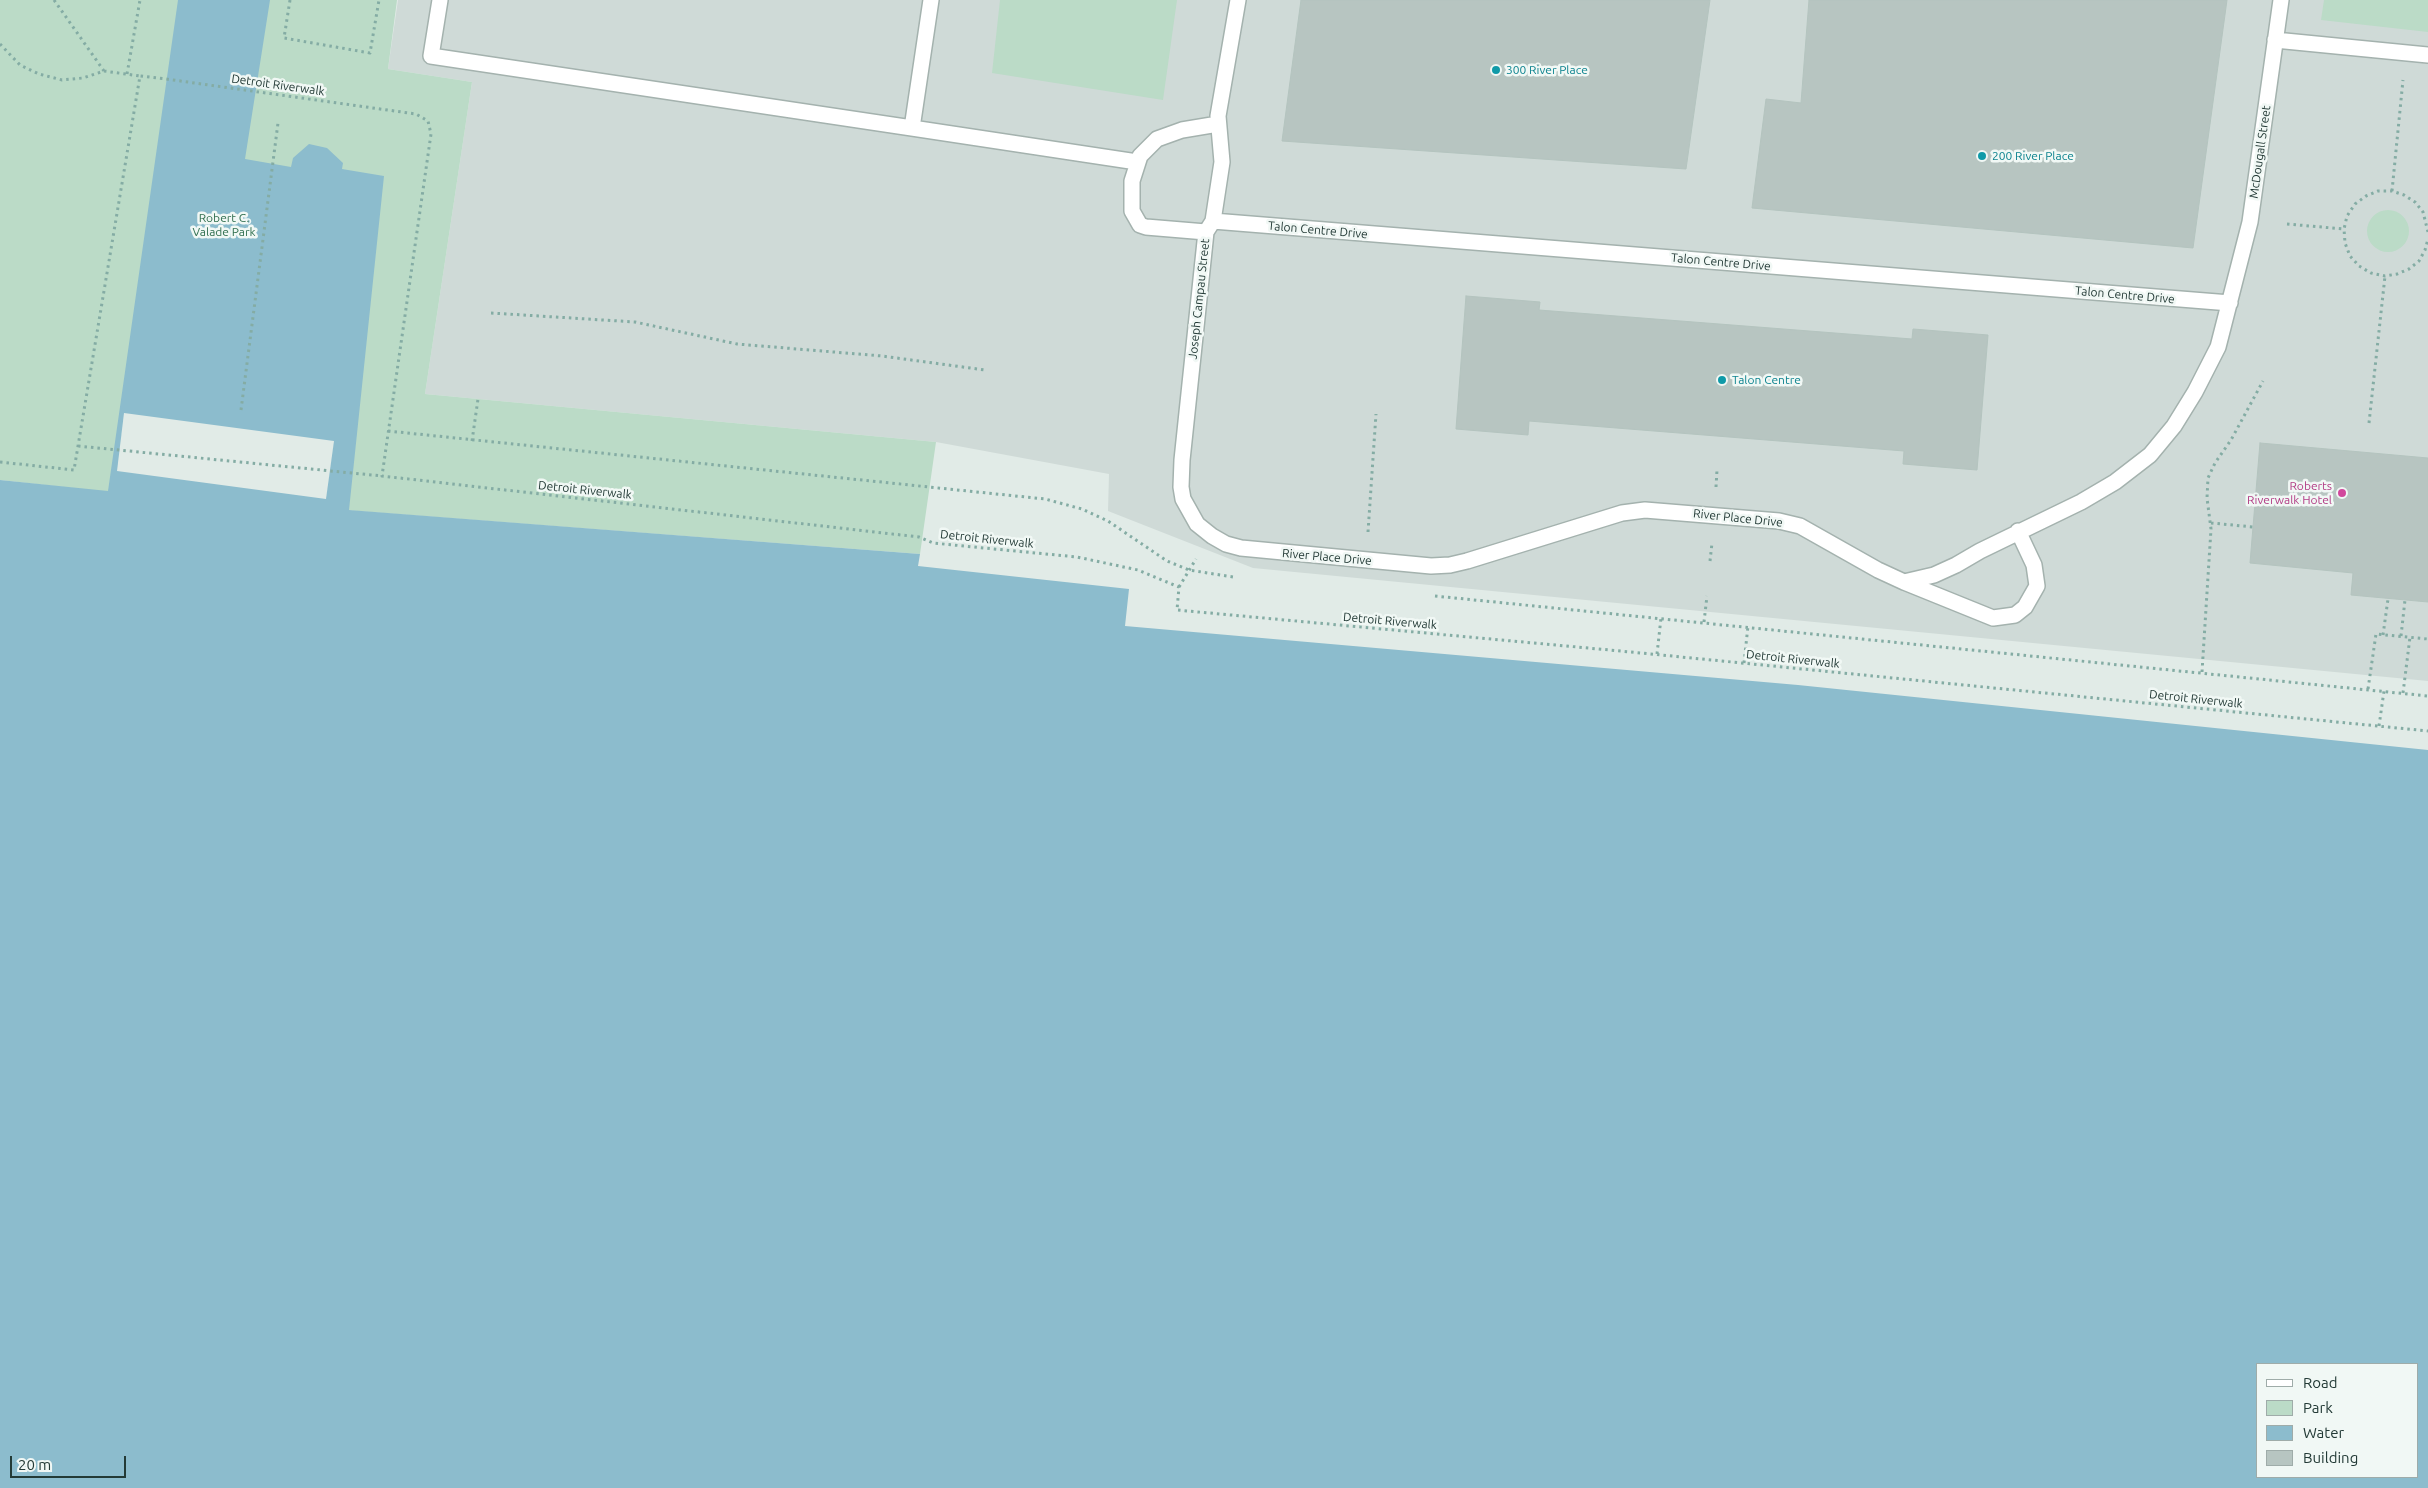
<!DOCTYPE html>
<html>
<head>
<meta charset="utf-8">
<style>
	body { margin:0 }
	#map { position:relative; width:2428px; height:1488px; overflow:hidden; background:#e1ebe7; font-family:Ubuntu,sans-serif }
	canvas { display:block }
	.legend { position:absolute; left:2256px; top:1363px; width:162px; height:115px; box-sizing:border-box; background:#f1f8f5; border:1px solid #9faca9; margin:0; padding:6px 9px; list-style:none; font-size:15px; color:#233a36 }
	.legend li { display:flex; align-items:center; gap:10px; height:25px }
	.legend b { width:25px; border:1px solid #9faca9 }
	.scale { position:absolute; left:10px; top:1456px; width:116px; height:22px; box-sizing:border-box; border:2px solid #233a36; border-top:0; padding-left:6px; font-size:15px; line-height:18px; white-space:nowrap; color:#233a36; -webkit-text-stroke:4px #f1f8f5; paint-order:stroke }
</style>
</head>
<body>
<div id="map">
<canvas width="2428" height="1488"></canvas>
<ul class="legend">
<li><b style="height:6px;background:#fff"></b>Road</li>
<li><b style="height:14px;background:#bbdbc7"></b>Park</li>
<li><b style="height:14px;background:#8cbccd"></b>Water</li>
<li><b style="height:14px;background:#b7c5c1"></b>Building</li>
</ul>
<div class="scale">20 m</div>
</div>
<script>
const ctx = document.querySelector('canvas').getContext('2d');
ctx.lineJoin = 'round';
function fill(path, color) { ctx.fillStyle = color; ctx.fill(path, 'evenodd'); }
const toPath = rows => new Path2D(rows.map(r => 'M' + r).join(''));
function stroke(path, color, width, dash) { ctx.strokeStyle = color; ctx.lineWidth = width; ctx.lineCap = dash ? 'butt' : 'round'; ctx.setLineDash(dash || []); ctx.stroke(path); }
function write(font, color, halo, rows, align = 'center') {
  ctx.font = font + ' Ubuntu,sans-serif'; ctx.lineWidth = 5; ctx.setLineDash([]); ctx.textBaseline = 'middle'; ctx.strokeStyle = halo; ctx.fillStyle = color; for (const [text, x, y, turn = 0] of rows) {
    ctx.save(); ctx.translate(x, y); ctx.rotate((+turn || 0) * Math.PI / 180); ctx.textAlign = isNaN(turn) ? turn : align; if (halo) ctx.strokeText(text, 0, 0); ctx.fillText(text, 0, 0); ctx.restore();
  }
}
fill(toPath([
	[398,0,2428,0,2428,681,1253,568,1108,511,1109,474,936,442,425,394,472,82,388,69]
]), '#cfdad7');
fill(toPath([
	[0,0,397,0,388,69,472,82,425,394,936,442,920,554,108,492,0,480],
	[1000,0,1177,0,1163,100,992,73],
	[2324,0,2428,0,2428,32,2321,20],
	'2367 231a21 21 0 1 1 42 0a21 21 0 1 1-42 0Z'
]), '#bbdbc7');
fill(toPath([
	[178,0,270,0,245,159,291,167,293,158,309,144,327,148,343,163,342,169,384,176,349,510,920,554,918,566,1129,589,1125,626,1798,685,2428,750,2428,1488,0,1488,0,480,108,491],
	[2257,1364,2417,1364,2417,1477,2257,1477]
]), '#8cbccd');
fill(toPath([
	[124,413,334,441,326,499,117,471]
]), '#e1ebe7');
const building = toPath([
	[1301,0,1710,0,1686,169,1282,141,1301,0],
	[1809,0,2227,0,2193,248,1752,208,1766,99,1801,103,1809,0],
	[1466,296,1540,302,1539,310,1912,339,1913,329,1988,335,1977,470,1903,464,1904,451,1529,421,1528,435,1456,429,1466,296],
	[2260,443,2428,458,2428,602,2351,595,2353,573,2250,563,2260,443]
]);
fill(building, '#b7c5c1');
stroke(building, '#b4c4bf', 1);
const minor = toPath([
	[440,0,431,56,912,128,931,0],
	[1238,0,1218,116,1222,162,1213,221,1206,232,1182,460,1181,487,1183,499,1197,524,1212,536,1226,544,1241,548,1431,566,1450,565,1467,561,1622,513,1645,510,1779,521,1800,526,1878,570,1904,582,1934,575,1956,565,1980,551,2081,502,2115,482,2150,455,2174,426,2195,392,2218,347,2250,222,2281,0],
	[2275,40,2428,55],
	[912,128,1137,162],
	[1213,221,2230,303],
	[1206,232,1146,227,1140,225,1132,211,1132,181,1140,156,1157,139,1182,130,1218,124],
	[1904,582,1993,618,2015,615,2025,607,2037,586,2034,565,2018,531]
]);
stroke(minor, '#a4b2ae', 18);
stroke(toPath([
	[54,0,104,71],
	[290,0,284,38,370,53,379,0],
	[0,44,20,65,39,74,62,80,83,78,104,71,140,76],
	[127,74,140,0],
	[2392,191,2403,80],
	[2287,224,2344,229],
	[2428,232,2423,212,2415,202,2404,195,2392,191,2378,191,2366,196,2355,204,2347,216,2344,229,2345,243,2350,256,2359,266,2371,273,2385,276,2397,274,2409,269,2419,261,2425,250,2428,239],
	[491,313,635,322,737,344,882,356,985,370],
	[241,410,278,123],
	[2369,423,2385,276],
	[388,431,1045,499,1082,509,1108,521,1167,561,1189,570,1233,577],
	[472,441,478,399],
	[78,446,382,476],
	[0,462,74,470,140,76,166,79,416,114,428,121,431,134,382,476,919,537,933,543,1077,557,1138,570,1179,587,1177,610,1631,652,2428,731],
	[1716,487,1717,470],
	[2211,523,2253,527],
	[1368,532,1376,414],
	[1710,561,1712,543],
	[1179,587,1196,559],
	[1435,596,2428,696],
	[1704,622,1707,596],
	[2383,635,2388,599],
	[2401,636,2405,600],
	[1657,654,1661,618],
	[1744,663,1748,626],
	[2202,672,2211,529,2207,498,2208,478,2215,463,2231,440,2263,381],
	[2368,689,2376,634,2428,639],
	[2403,693,2410,637],
	[2379,726,2384,691]
]), '#84aca4', 3, [2.5, 4]);
stroke(minor, '#fff', 15);
for (const [x, y, r, color] of [
	[1496,70,5,"#0f9aa8"],
	[1982,156,5,"#0f9aa8"],
	[1722,380,5,"#0f9aa8"],
	[2342,493,5,"#d1479c"]
]) { const dot = new Path2D(); dot.arc(x, y, r, 0, 2 * Math.PI); ctx.fillStyle = color; ctx.fill(dot); stroke(dot, '#f1f8f5', 2); }
write('12px', '#0d838f', '#f1f8f5', [
	["300 River Place",1506,70],
	["200 River Place",1992,156],
	["Talon Centre",1732,380]
], 'left');
write('12px', '#233a36', '#f1f8f5', [
	["Detroit Riverwalk",278,85,8],
	["McDougall Street",2260,152,-82],
	["Talon Centre Drive",1318,230,5],
	["Talon Centre Drive",1721,262,5],
	["Talon Centre Drive",2125,295,5],
	["Joseph Campau Street",1199,299,-84],
	["Detroit Riverwalk",585,490,6],
	["River Place Drive",1738,518,6],
	["Detroit Riverwalk",987,539,6],
	["River Place Drive",1327,557,5],
	["Detroit Riverwalk",1390,621,5],
	["Detroit Riverwalk",1793,659,6],
	["Detroit Riverwalk",2196,699,6]
]);
write('12px', '#2f6e4e', '#f1f8f5', [
	["Robert C.",224,218],
	["Valade Park",224,232]
]);
write('12px', '#b23c85', '#f1f8f5', [
	["Roberts",2332,486],
	["Riverwalk Hotel",2332,500]
], 'right');
</script>
</body>
</html>
